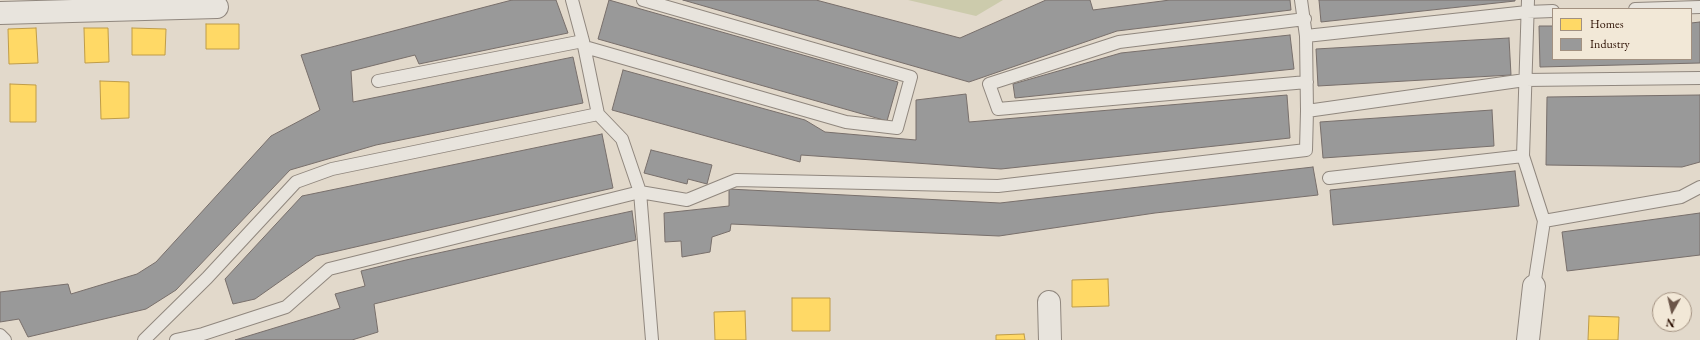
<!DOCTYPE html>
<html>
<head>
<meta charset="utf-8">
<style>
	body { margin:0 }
	#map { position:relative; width:1700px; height:340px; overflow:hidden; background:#e2d9cb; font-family:"EB Garamond",serif }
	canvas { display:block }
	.legend { position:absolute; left:1552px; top:8px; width:140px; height:52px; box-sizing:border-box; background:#f2e8d7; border:1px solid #a29181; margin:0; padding:5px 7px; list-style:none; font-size:12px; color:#2b0e01 }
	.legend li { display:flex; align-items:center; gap:8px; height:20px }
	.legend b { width:20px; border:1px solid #a29181 }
	.north { position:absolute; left:1652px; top:292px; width:40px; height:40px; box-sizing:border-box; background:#f2e8d7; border:1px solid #a29181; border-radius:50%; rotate:188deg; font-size:11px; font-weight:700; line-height:16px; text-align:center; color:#2b0e01 }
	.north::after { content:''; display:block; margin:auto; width:14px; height:18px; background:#6b5548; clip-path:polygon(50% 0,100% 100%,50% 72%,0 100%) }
</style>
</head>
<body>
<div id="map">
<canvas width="1700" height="340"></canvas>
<ul class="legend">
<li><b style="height:11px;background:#ffd966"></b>Homes</li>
<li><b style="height:11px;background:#999"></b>Industry</li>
</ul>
<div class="north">N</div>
</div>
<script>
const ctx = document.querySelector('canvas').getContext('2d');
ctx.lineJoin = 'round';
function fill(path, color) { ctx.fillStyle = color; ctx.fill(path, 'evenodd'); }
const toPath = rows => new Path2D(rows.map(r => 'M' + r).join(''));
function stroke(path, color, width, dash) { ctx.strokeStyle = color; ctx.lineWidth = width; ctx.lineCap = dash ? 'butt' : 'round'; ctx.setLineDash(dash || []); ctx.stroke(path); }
fill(toPath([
	[908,0,1003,0,976,16]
]), '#cccbac');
const homes = toPath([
	[206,24,239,24,239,49,206,49,206,24],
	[36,28,38,63,9,64,8,29,36,28],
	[84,28,108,28,109,62,85,63,84,28],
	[132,28,166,29,165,55,132,55,132,28],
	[100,81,129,82,129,118,101,119,100,81],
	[10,84,36,85,36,122,10,122,10,84],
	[1108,279,1109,306,1072,307,1072,280,1108,279],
	[792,298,830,298,830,331,792,331,792,298],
	[745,311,746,340,715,340,714,312,745,311],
	[1589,316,1619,317,1618,340,1588,340,1589,316],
	[1024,334,1025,340,996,340,996,335,1024,334]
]);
fill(homes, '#ffd966');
stroke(homes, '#bf9c48', 1);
const industry = toPath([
	[512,0,556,0,568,33,419,64,415,55,351,71,353,102,573,57,583,103,376,145,290,170,176,290,146,309,28,337,19,319,0,322,0,292,68,284,71,294,137,274,156,262,271,136,320,110,301,55,512,0],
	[609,0,898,82,887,121,598,39,609,0],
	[683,0,816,0,960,38,1046,0,1090,0,1093,10,1170,0,1290,0,1291,10,1117,31,969,82,683,0],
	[1319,0,1515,0,1515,1,1321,22,1319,0],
	[1700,22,1700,63,1540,67,1539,26,1553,26,1553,59,1691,59,1691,23,1700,22],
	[1290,35,1294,69,1015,98,1013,84,1121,53,1290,35],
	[1509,38,1511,75,1318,86,1316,49,1509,38],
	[623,70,805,120,825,132,916,140,916,100,966,94,969,122,1287,95,1290,138,1001,169,801,155,800,162,612,110,623,70],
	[1700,95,1700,162,1682,167,1546,165,1547,97,1700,95],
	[1492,110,1494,146,1323,158,1320,122,1492,110],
	[602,134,613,188,316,256,255,299,233,304,225,279,302,196,602,134],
	[651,150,712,165,707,184,688,179,687,184,644,173,651,150],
	[1313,167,1318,195,1155,213,999,236,731,224,730,231,712,237,710,252,682,257,681,241,665,242,664,213,729,206,729,189,1000,203,1313,167],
	[1515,171,1519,206,1333,225,1330,190,1515,171],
	[632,211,636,240,374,304,378,332,352,340,235,340,340,308,335,294,365,286,361,271,406,260,632,211],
	[1700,213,1700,255,1567,271,1562,232,1700,213]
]);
fill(industry, '#999');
stroke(industry, '#786f6b', 1);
const lane = toPath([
	[572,0,583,41,598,114,622,139,640,192,652,340],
	[1528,0,1523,156,1544,221,1534,286],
	[1635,9,1700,7],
	[1305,19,1119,42,989,84,998,109,1307,82],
	[1306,36,1527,12,1553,11],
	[585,47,846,122,897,128,911,77,643,0],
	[378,81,583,41],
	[1307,111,1525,80,1700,78],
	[1329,178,1523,156],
	[1544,221,1681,197,1700,187],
	[0,335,5,340],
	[144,340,207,278,296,182,332,169,598,114],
	[176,340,203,334,286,307,329,269,640,192,687,200,736,180,998,186,1306,150,1307,111,1306,36,1301,0]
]);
const street = toPath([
	[0,13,217,7],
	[1049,302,1050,340],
	[1528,340,1534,286]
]);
stroke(lane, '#90877e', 14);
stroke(street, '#90877e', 24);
stroke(lane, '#e8e4dd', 12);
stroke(street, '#e8e4dd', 22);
</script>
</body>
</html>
